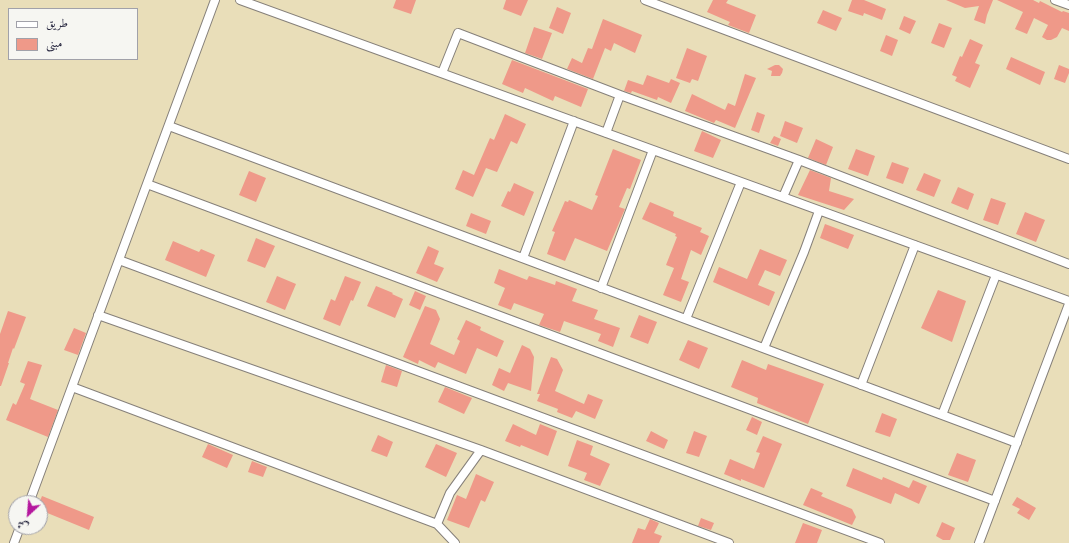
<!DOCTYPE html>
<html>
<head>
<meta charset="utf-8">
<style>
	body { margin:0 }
	#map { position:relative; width:1069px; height:543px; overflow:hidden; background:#e9deb9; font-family:"Libre Bodoni",Amiri,serif }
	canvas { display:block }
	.legend { position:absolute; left:8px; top:8px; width:130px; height:52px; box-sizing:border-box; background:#f6f6f2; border:1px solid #a1a1a9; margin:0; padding:5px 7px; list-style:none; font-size:12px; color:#22223b }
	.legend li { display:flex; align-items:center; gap:8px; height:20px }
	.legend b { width:20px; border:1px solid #a1a1a9 }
	.north { position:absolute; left:8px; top:495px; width:40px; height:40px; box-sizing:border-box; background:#f6f6f2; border:1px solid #a1a1a9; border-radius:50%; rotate:206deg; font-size:11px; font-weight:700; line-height:16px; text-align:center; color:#22223b }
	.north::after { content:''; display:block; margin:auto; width:14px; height:18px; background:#b5179e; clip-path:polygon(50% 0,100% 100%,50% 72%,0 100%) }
</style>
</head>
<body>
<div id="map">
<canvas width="1069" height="543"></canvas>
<ul class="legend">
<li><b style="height:5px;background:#fff"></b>طريق</li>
<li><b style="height:11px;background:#ef9989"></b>مبنى</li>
</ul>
<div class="north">ش</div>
</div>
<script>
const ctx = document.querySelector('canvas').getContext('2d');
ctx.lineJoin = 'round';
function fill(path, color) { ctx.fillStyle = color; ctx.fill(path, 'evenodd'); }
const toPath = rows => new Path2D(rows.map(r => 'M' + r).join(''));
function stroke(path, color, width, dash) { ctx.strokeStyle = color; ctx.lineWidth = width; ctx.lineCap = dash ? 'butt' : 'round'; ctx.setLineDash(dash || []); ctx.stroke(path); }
fill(toPath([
	[396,0,416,0,411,14,393,8],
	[506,0,528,0,521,16,503,9],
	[713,0,728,0,726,3,756,15,749,33,728,25,730,22,707,12],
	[852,0,864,0,886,9,882,20,864,13,863,16,848,11],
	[946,0,993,0,987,15,985,24,974,20,979,6,965,8],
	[997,0,1033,0,1039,3,1040,1,1062,12,1063,11,1069,13,1069,31,1062,28,1057,37,1051,40,1047,40,1042,37,1048,25,1034,18,1027,34,1015,29,1023,12],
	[557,7,571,13,563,34,549,28],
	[823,10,842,18,836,31,817,23],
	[904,16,916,21,910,34,899,29],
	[603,19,642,35,635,53,614,43,611,51,605,48,593,79,567,69,572,58,582,63,588,48,592,49],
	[939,23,952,28,944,48,931,43],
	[534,27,552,33,542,59,525,53],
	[886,35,898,40,892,56,880,51],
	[970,39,983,45,975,63,980,65,970,88,955,81,957,77,952,75,960,56,962,57],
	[687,48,707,56,698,81,692,79,690,83,676,78],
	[1011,57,1045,72,1040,85,1006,69],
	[512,60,588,89,581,107,555,96,553,101,525,88,523,93,502,84],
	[775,65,779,65,783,69,782,73,780,76,771,76,772,71,767,69],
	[1059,65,1069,69,1069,73,1065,83,1054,79],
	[745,74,756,78,735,128,716,120,714,123,685,111,692,94,725,110,728,103,735,106],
	[647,75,669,83,671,79,680,83,671,103,658,97,657,100,632,91,631,93,624,91,628,80,643,85],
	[757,112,765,115,759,133,751,130],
	[505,114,526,124,517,144,511,141,497,172,486,168,473,197,455,189,463,170,474,175,490,138,494,140],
	[785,121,803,128,797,143,780,136],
	[702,131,721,140,713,158,694,151],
	[774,136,781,139,778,146,770,143],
	[816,139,833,147,826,165,808,158],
	[613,149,641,160,630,189,627,188,619,207,625,209,607,251,575,238,565,261,547,254,555,232,552,231,565,201,568,202,569,200,592,210,598,196,595,195],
	[856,149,875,156,868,176,848,169],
	[892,162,909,168,903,184,886,178],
	[810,170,831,178,829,191,854,199,844,210,798,195],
	[249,171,266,178,256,202,239,195],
	[924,173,941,180,934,197,916,190],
	[514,183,534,192,524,216,501,206,508,191,510,192],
	[958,187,974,194,968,210,951,203],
	[991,198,1006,203,998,225,983,220],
	[650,202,674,212,673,216,702,228,700,232,709,236,701,255,691,250,681,279,689,282,681,302,663,295,674,268,666,265,677,237,675,236,676,234,642,219],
	[1025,212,1045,220,1036,242,1016,234],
	[471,213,491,221,486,234,466,226],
	[825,224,854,235,848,249,820,238],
	[256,238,275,246,265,268,247,261],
	[173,241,199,252,201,249,215,255,206,277,165,260],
	[428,246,439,251,434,264,444,268,437,282,416,273],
	[760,249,787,260,780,276,765,270,758,285,775,292,769,306,713,282,719,267,747,279],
	[499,269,527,280,529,276,555,285,556,281,577,289,572,301,598,310,594,319,620,328,613,347,598,341,601,334,564,321,560,332,539,325,544,314,514,303,511,310,498,305,505,288,494,283],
	[277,276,296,284,285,310,266,302],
	[345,276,361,282,353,301,351,300,340,326,323,319,331,299,335,301],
	[376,286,393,293,392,294,403,299,395,318,367,306],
	[938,290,966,301,952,342,921,328],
	[415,291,426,296,420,310,409,305],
	[425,306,436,310,440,319,430,344,454,355,460,341,457,339,466,320,481,327,480,330,504,341,497,357,477,348,466,374,438,362,435,368,419,360,418,364,403,357],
	[8,311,26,317,14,349,13,348,8,363,9,363,1,386,0,386,0,334],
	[639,315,657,322,648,344,630,337],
	[74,328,86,333,78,355,64,350],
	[688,340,708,348,699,369,679,360],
	[522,345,530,349,534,357,531,391,508,383,504,391,492,385,499,368,510,373],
	[551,357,557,359,563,370,555,391,584,404,588,394,603,400,595,419,576,411,572,418,557,412,558,409,537,401,540,394,537,394],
	[742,360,766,370,768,364,824,384,808,424,757,403,758,398,731,387],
	[28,361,42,365,30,399,58,410,48,437,6,420,13,403,16,405,25,384,20,382],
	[386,365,402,371,397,387,381,382],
	[445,387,472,398,464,414,438,402],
	[882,413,897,419,890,437,875,432],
	[752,417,762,422,757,435,746,430],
	[513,424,536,435,540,424,557,431,548,456,521,445,520,447,505,441],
	[651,431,668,440,664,449,646,441],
	[694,431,707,436,699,457,686,453],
	[378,435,393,442,387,457,371,451],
	[763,436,782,444,764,488,741,479,741,481,724,474,730,459,754,469,760,453,756,452],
	[577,440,593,446,590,455,610,464,600,486,584,480,587,473,568,466],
	[208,444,233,455,227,468,202,457],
	[436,444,457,453,446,477,425,467],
	[957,453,976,460,968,482,948,475],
	[252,461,267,467,263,477,248,472],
	[853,468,882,480,883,477,909,488,913,480,927,486,919,504,895,493,891,504,846,486],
	[476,474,494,482,485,502,481,500,469,528,447,520,457,495,466,499],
	[811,488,823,493,821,496,852,509,856,517,852,525,803,505],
	[42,496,94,517,89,530,40,510,40,501],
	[1017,497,1036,508,1029,520,1017,513,1020,509,1012,505],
	[701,518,714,523,711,530,698,526],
	[650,519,659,523,654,533,662,536,659,543,632,543,638,528,645,530],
	[942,522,955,528,950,540,943,540,936,536],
	[803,523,822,530,817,543,795,543]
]), '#ef9989');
const minor = toPath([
	[240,0,1069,301],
	[645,0,1069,159],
	[1055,0,1069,5],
	[442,73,458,33,620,95,606,133],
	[620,95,799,160,1069,264],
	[169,126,1017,443],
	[147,184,995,501],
	[783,197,799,160],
	[523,258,574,121],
	[119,260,880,543],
	[601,288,653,150],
	[98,315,481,450,729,543],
	[686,319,741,182],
	[764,348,804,252,819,211],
	[861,385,915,245],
	[72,387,437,524,455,543],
	[942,415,996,275],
	[29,503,215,0],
	[437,524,450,493,481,450],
	[14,543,20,527],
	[979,543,1069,304]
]);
stroke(minor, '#86807a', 10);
stroke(minor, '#fff', 8);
</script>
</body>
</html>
